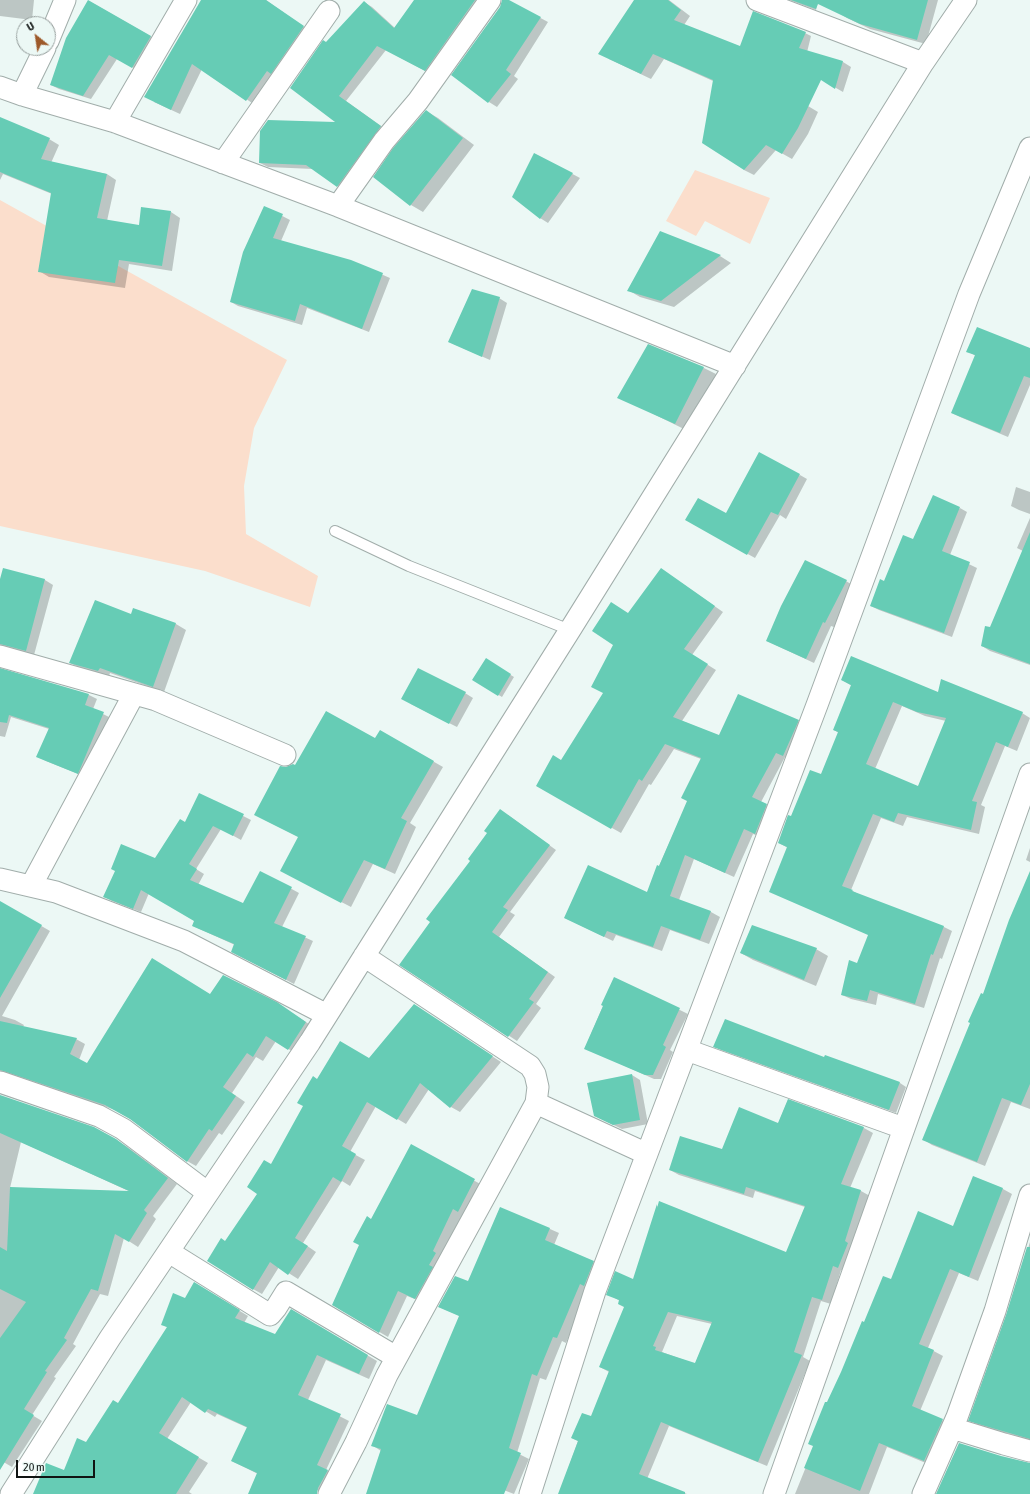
<!DOCTYPE html>
<html>
<head>
<meta charset="utf-8">
<style>
	body { margin:0 }
	#map { position:relative; width:1030px; height:1494px; overflow:hidden; background:#ecf8f5; font-family:"Asap Condensed",sans-serif }
	canvas { display:block }
	.north { position:absolute; left:16px; top:16px; width:40px; height:40px; box-sizing:border-box; background:#ecf8f5; border:1px solid #949d9b; border-radius:50%; rotate:330deg; font-size:11px; font-weight:700; line-height:16px; text-align:center; color:#101413 }
	.north::after { content:''; display:block; margin:auto; width:14px; height:18px; background:#9d592a; clip-path:polygon(50% 0,100% 100%,50% 72%,0 100%) }
	.scale { position:absolute; left:16px; top:1460px; width:79px; height:18px; box-sizing:border-box; border:2px solid #101413; border-top:0; padding-left:5px; font-size:12px; line-height:14px; white-space:nowrap; color:#101413; -webkit-text-stroke:3px #ecf8f5; paint-order:stroke }
</style>
</head>
<body>
<div id="map">
<canvas width="1030" height="1494"></canvas>
<div class="north">U</div>
<div class="scale">20 m</div>
</div>
<script>
const ctx = document.querySelector('canvas').getContext('2d');
ctx.lineJoin = 'round';
function fill(path, color) { ctx.fillStyle = color; ctx.fill(path, 'evenodd'); }
const toPath = rows => new Path2D(rows.map(r => 'M' + r).join(''));
function stroke(path, color, width, dash) { ctx.strokeStyle = color; ctx.lineWidth = width; ctx.lineCap = dash ? 'butt' : 'round'; ctx.setLineDash(dash || []); ctx.stroke(path); }
fill(toPath([
	[695,170,770,198,750,244,705,221,696,236,666,221],
	[0,200,287,360,254,428,244,486,246,534,318,576,310,607,205,571,0,526]
]), '#fbdecc');
fill(toPath([
	[0,0,34,0,32,20,0,16],
	[208,0,266,0,312,33,255,105,202,69,180,114,154,102],
	[415,0,486,0,433,75,386,50,346,101,388,131,345,191,313,169,268,167,260,163,339,123,326,43,364,2,372,7,395,28],
	[503,0,507,0,548,22,514,76,518,79,497,107,489,102],
	[635,0,669,0,690,16,684,25,741,47,801,31,811,36,795,101,808,106,818,112,808,134,792,159,776,150,754,175,744,170,713,81,664,59,651,79,609,59],
	[789,0,818,0,816,10],
	[845,0,938,0,926,44,870,29,847,18,839,13],
	[89,1,159,41,141,72,117,59,91,99,59,89,51,85],
	[819,55,843,62,851,67,843,92,810,73],
	[426,111,438,118,474,145,423,212,411,205,374,177],
	[0,118,49,139,59,145,51,163,107,174,116,180,107,221,139,226,171,212,180,218,172,271,129,264,125,288,49,277,39,271,52,194,3,174,0,180],
	[535,154,580,178,548,223,540,218],
	[265,207,290,220,281,241,351,261,390,278,369,332,307,308,302,325,238,306,231,302],
	[661,232,720,256,731,263,674,307,640,297,628,290],
	[499,298,507,303,490,360,449,342],
	[648,345,704,368,716,374,688,431,619,397],
	[1030,349,1030,385,1008,437,960,417,952,413,976,356,967,351],
	[800,475,807,479,786,519,780,515,755,558,686,520,726,514],
	[1016,487,1030,492,1030,514,1019,510,1011,506],
	[960,508,967,512,950,555,977,568,952,637,879,610,871,606,914,541],
	[1030,518,1030,665,990,651,982,646,991,628,1023,551,1017,548],
	[4,569,45,580,53,585,34,655,12,648,6,648,0,652,0,583],
	[661,569,723,612,692,655,716,670,682,721,720,736,798,721,807,726,793,760,785,757,761,802,775,810,764,838,753,834,734,877,694,859,679,900,711,912,720,917,709,944,670,930,662,951,616,935,613,941,565,918,647,893,688,801,701,759,674,749,651,785,649,784,621,833,537,786,562,762,604,693,629,614],
	[846,581,854,586,834,627,831,626,814,663,767,641],
	[134,609,176,624,186,630,164,692,110,673,109,676,80,668,70,663,131,616],
	[486,660,514,677,502,697,474,680],
	[0,670,89,695,97,699,93,709,111,718,86,777,46,761,38,757,49,729,11,717,5,737,0,736],
	[842,680,938,694,1022,713,1030,718,1017,751,1005,746,981,805,985,807,979,834,907,817,903,826,881,818,851,890,860,895,944,927,952,931,942,959,940,958,924,1008,878,994,876,1005,851,999,842,995,858,964,869,935,788,848,779,843,792,818,821,775,839,733,834,730,852,686],
	[902,706,925,716,946,721,918,787,875,769],
	[465,693,473,698,457,727,411,704],
	[380,731,443,767,410,823,416,827,395,874,373,864,351,907,291,876,299,837,265,820,286,768,296,766,376,740],
	[200,794,251,820,241,840,221,829,196,869,204,874,198,885,244,904,261,872,299,893,282,927,313,941,294,984,240,956,235,945,193,926,195,921,149,893,141,912,112,901,105,897,156,859,185,823],
	[508,815,556,850,510,912,515,915,499,937,555,977,536,1004,541,1008,517,1041,401,965],
	[1030,848,1030,862,1026,860],
	[1030,873,1030,1109,1011,1102,985,1166,932,1145,924,1140,983,995],
	[0,902,50,931,2,1016,15,1020,24,1025,23,1027,76,1039,85,1044,79,1060,87,1064,210,995,286,1009,315,1028,298,1055,276,1041,263,1061,256,1057,232,1093,245,1102,222,1135,219,1133,196,1166,187,1161,132,1120,115,1110,14,1075,7,1075,0,1080],
	[816,949,828,956,816,986,753,960,741,953],
	[615,978,688,1014,670,1050,673,1052,661,1079,654,1079,585,1048],
	[414,1005,501,1062,460,1112,451,1107,429,1089,406,1124,376,1106,350,1152,365,1160,350,1186,342,1181,303,1243,316,1252,298,1279,279,1267,262,1294,253,1289,226,1242,258,1193,272,1165,318,1080,369,1060],
	[715,1046,825,1059,900,1083,906,1087,896,1113,721,1050],
	[632,1075,640,1080,648,1124,622,1129,595,1116],
	[0,1096,116,1140,126,1146,177,1184,153,1216,156,1219,138,1247,124,1238,108,1296,100,1294,73,1344,76,1346,54,1377,56,1378,32,1415,42,1421,12,1467,0,1460],
	[21,1142,131,1192,10,1188],
	[788,1100,864,1128,873,1133,850,1188,861,1191,870,1196,847,1272,841,1270,831,1304,821,1301,803,1357,810,1361,767,1466,669,1426,647,1479,687,1494,559,1494,578,1441,572,1438,592,1418,609,1372,600,1367,625,1307,620,1301,608,1294,634,1280,657,1206,786,1254,805,1207,755,1191,753,1198,679,1175,670,1170,723,1151,778,1124],
	[677,1316,712,1324,695,1364,662,1352],
	[411,1146,484,1186,468,1216,463,1214,442,1257,425,1303,407,1296,388,1337,333,1305],
	[974,1177,1003,1189,1012,1194,978,1281,959,1273,928,1348,943,1356,920,1411,951,1424,933,1466,887,1447,869,1494,795,1494,814,1447,827,1404,865,1323,891,1280,954,1227],
	[500,1208,550,1229,559,1233,554,1245,593,1262,602,1266,589,1288,566,1343,562,1341,546,1380,540,1378,517,1453,529,1459,514,1494,501,1489,499,1494,367,1494,381,1451,372,1445,418,1416,460,1316,439,1307,469,1282],
	[1030,1242,1030,1440,978,1425,970,1420,1007,1315],
	[204,1289,248,1316,244,1323,275,1336,291,1310,377,1361,369,1379,326,1360,308,1400,349,1421,326,1470,337,1476,328,1494,317,1490,315,1494,249,1494,258,1474,232,1461,248,1428,217,1414,215,1417,191,1402,167,1439,208,1463,189,1492,192,1494,34,1494,64,1471,118,1404,168,1328,162,1324,185,1299]
]), '#0003');
fill(toPath([
	[88,0,151,36,132,68,109,55,83,96,50,85,66,38],
	[201,0,266,0,304,26,271,74,267,71,246,101,192,64,171,110,144,97],
	[414,0,475,0,425,71,377,46,339,96,381,126,337,187,306,165,259,163,260,131,268,120,335,122,290,88,323,40,326,42,364,1,394,28],
	[502,0,509,0,541,17,506,70,511,74,488,103,451,75,500,7],
	[634,0,668,0,681,10,674,20,740,46,753,11,806,32,799,48,843,61,835,89,821,80,798,128,782,154,766,145,744,170,702,143,713,80,653,54,641,74,598,54],
	[791,0,928,0,917,40,860,24,818,4,816,9],
	[426,110,463,138,410,206,373,177,393,148],
	[0,117,50,138,41,159,107,174,97,218,139,225,141,207,171,211,162,266,119,260,115,283,38,272,51,193,0,172],
	[534,153,573,173,540,219,512,197],
	[264,206,283,214,273,238,351,260,383,273,362,329,300,304,295,321,230,302,243,252],
	[660,231,721,255,661,301,627,291],
	[472,289,500,297,482,357,448,342],
	[977,327,1030,348,1030,378,1024,376,1000,433,951,413,975,355,966,352],
	[648,344,704,367,675,424,617,398],
	[759,452,800,474,778,515,771,512,747,555,685,520,698,498,726,513],
	[933,495,960,507,942,551,970,562,944,633,870,606,880,579,884,581,903,535,913,539],
	[1030,532,1030,664,981,646,985,626,990,627],
	[805,560,847,580,825,623,823,622,806,659,766,641,781,606],
	[3,568,45,579,26,651,0,644,0,579],
	[661,568,715,606,684,649,708,664,673,717,719,735,738,694,799,720,783,756,776,753,752,797,767,804,755,834,744,829,725,873,685,855,670,896,711,911,700,940,661,926,653,947,607,931,604,937,564,918,588,865,647,892,657,865,659,866,687,801,681,798,701,758,665,744,642,781,639,779,611,829,536,786,553,755,561,760,603,693,591,687,613,645,592,631,611,602,628,613],
	[95,600,131,614,133,608,176,623,153,687,100,668,98,671,69,663],
	[851,656,938,692,941,679,1023,712,1008,747,996,742,972,801,977,802,971,830,898,813,894,822,873,814,842,886,853,890,852,891,944,926,933,955,931,954,915,1004,870,990,867,1001,841,995,849,960,857,963,868,935,769,892,787,847,778,843,788,815,791,816,810,770,821,774,838,732,833,730,851,685,841,680],
	[893,702,917,712,946,718,918,786,866,764],
	[486,658,511,674,498,696,472,680],
	[0,668,89,694,85,705,104,712,78,774,36,757,49,728,9,715,7,723,0,722],
	[418,668,466,692,449,724,401,699],
	[326,711,375,738,380,730,434,761,401,818,407,821,385,869,364,860,341,903,280,871,298,837,254,815,280,766,286,767,293,764,295,765],
	[199,793,244,814,233,836,213,826,189,864,197,869,190,880,243,903,260,871,292,887,274,923,306,936,286,980,231,952,234,944,192,926,194,921,141,890,133,909,103,897,115,871,111,869,121,844,155,858,180,819,185,822],
	[500,809,550,845,503,907,508,910,492,932,548,972,529,999,534,1002,508,1037,399,965,430,922,426,919,470,861,468,859,487,833,484,831],
	[1030,871,1030,1084,1021,1105,1002,1098,977,1162,922,1140,970,1023,968,1022,981,993,983,994,1009,920],
	[0,901,42,925,0,998],
	[752,925,817,948,804,980,740,953],
	[152,958,210,994,223,975,277,1002,306,1022,288,1050,266,1036,253,1057,247,1053,223,1087,236,1096,212,1131,209,1129,187,1162,130,1119,105,1105,0,1070,0,1021,77,1038,70,1054,87,1063],
	[614,977,680,1008,663,1045,666,1047,653,1075,645,1075,584,1049,603,1006,601,1005],
	[414,1004,493,1056,450,1108,420,1083,397,1120,367,1102,342,1146,356,1154,341,1182,333,1177,295,1238,308,1246,288,1275,270,1262,253,1290,207,1261,221,1238,225,1241,257,1194,247,1187,264,1160,271,1164,303,1106,297,1103,313,1076,317,1079,340,1041,369,1058],
	[725,1019,824,1057,825,1055,900,1082,889,1110,713,1047],
	[632,1074,640,1120,613,1125,594,1116,587,1083],
	[0,1095,94,1127,116,1139,168,1178,144,1210,147,1213,129,1242,115,1234,98,1291,91,1289,64,1338,67,1340,45,1371,47,1372,24,1409,34,1415,0,1470,0,1338,26,1302,0,1289,0,1247,7,1251,10,1187,129,1191,0,1133],
	[788,1099,864,1127,841,1184,861,1190,845,1241,848,1243,838,1268,833,1266,822,1300,812,1297,794,1352,802,1355,758,1462,661,1422,639,1474,685,1492,685,1494,558,1494,578,1441,571,1438,582,1413,591,1416,609,1371,599,1367,624,1307,618,1304,619,1300,606,1295,615,1271,633,1279,657,1204,657,1208,659,1201,786,1252,805,1206,746,1187,744,1194,669,1170,680,1136,722,1149,739,1107,778,1123],
	[668,1312,712,1322,695,1363,655,1350,656,1347,653,1346],
	[411,1144,475,1179,458,1212,453,1209,433,1251,436,1253,429,1265,433,1267,415,1299,398,1291,379,1333,332,1305,359,1245,353,1242,367,1216,371,1219],
	[973,1176,1003,1188,969,1277,950,1269,919,1344,934,1350,912,1406,943,1419,924,1461,879,1443,860,1491,804,1468,813,1446,808,1444,825,1402,827,1402,841,1372,862,1321,864,1322,883,1276,891,1279,918,1211,953,1226],
	[500,1207,550,1228,545,1240,594,1261,584,1286,580,1284,557,1338,553,1337,537,1376,532,1374,509,1448,521,1453,504,1494,366,1494,381,1449,371,1446,387,1404,417,1415,459,1316,438,1307,455,1276,468,1281],
	[1027,1247,1030,1247,1030,1439,968,1421,1006,1315],
	[194,1282,240,1310,235,1318,275,1334,291,1309,368,1355,359,1374,317,1355,298,1395,341,1414,317,1465,328,1470,318,1488,317,1494,248,1494,257,1473,231,1461,247,1427,208,1409,205,1413,182,1397,159,1433,199,1457,176,1494,33,1494,46,1463,64,1470,77,1438,86,1442,113,1400,118,1403,167,1327,161,1325,173,1293,185,1298],
	[959,1443,1001,1456,1030,1463,1030,1494,936,1494]
]), '#66ccb5');
const service = toPath([
	[335,531,409,566,570,630]
]);
const minor = toPath([
	[757,0,923,63],
	[48,41,65,0],
	[0,87,22,95,115,122,338,206,735,366],
	[22,95,45,48],
	[115,122,186,0],
	[223,163,329,11],
	[338,206,384,141,418,101,490,0],
	[0,656,156,700,285,755],
	[0,879,56,892,184,941,327,1015],
	[31,886,134,694],
	[687,1050,903,1128],
	[0,1082,99,1116,123,1129,208,1193],
	[536,1103,647,1154],
	[169,1252,270,1315,276,1308,286,1292,396,1357],
	[952,1428,1004,1444,1030,1451],
	[11,1494,110,1338,310,1042,570,630,923,63,966,0],
	[329,1494,356,1442,387,1375,536,1103,538,1087,535,1074,530,1066,364,956],
	[530,1494,595,1291,817,705,969,294,1030,148],
	[774,1494,1030,774],
	[923,1494,957,1417,995,1311,1030,1195]
]);
stroke(service, '#a1adaa', 12);
stroke(minor, '#a1adaa', 23);
stroke(service, '#fff', 10);
stroke(minor, '#fff', 21);
</script>
</body>
</html>
